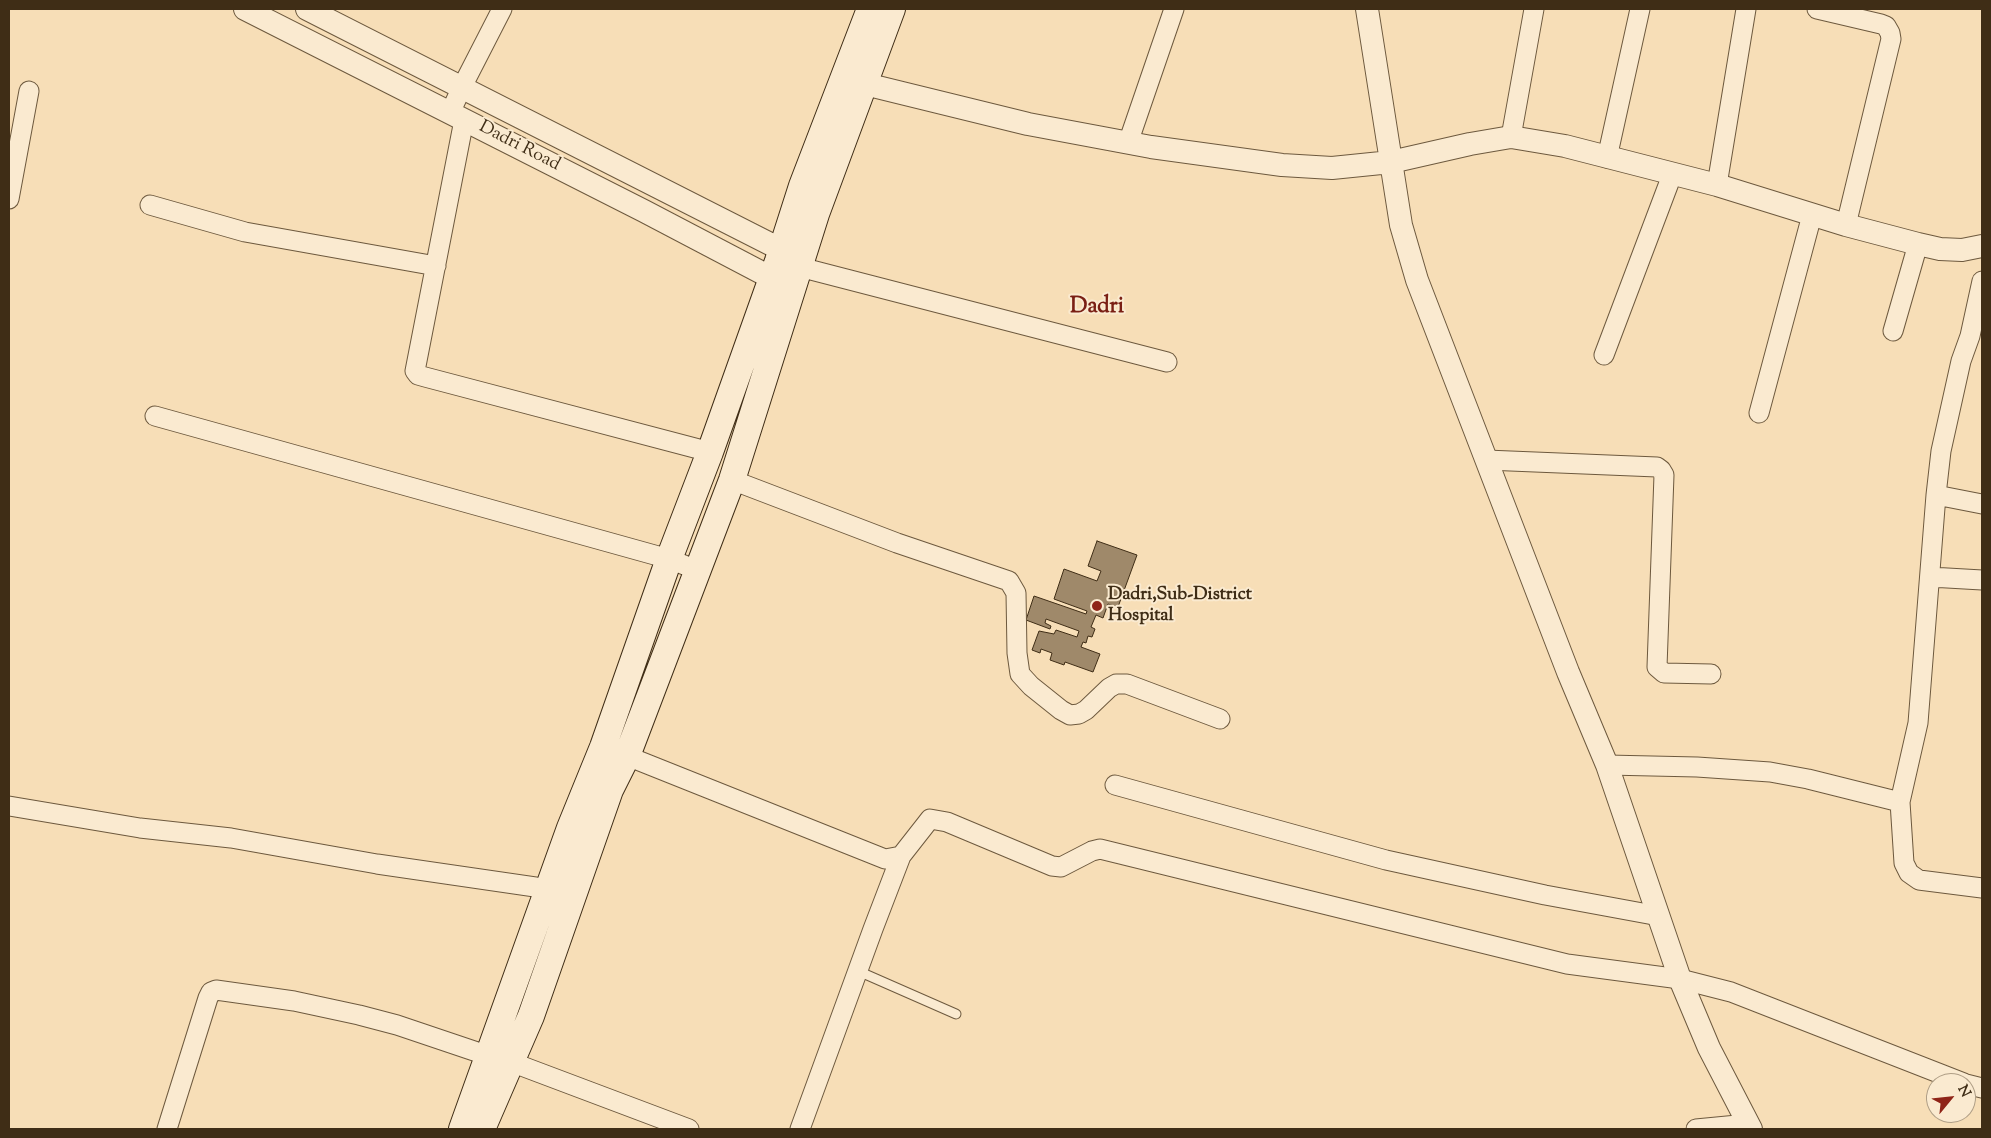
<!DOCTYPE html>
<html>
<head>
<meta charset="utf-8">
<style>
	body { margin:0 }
	#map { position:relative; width:1991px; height:1138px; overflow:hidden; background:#f7deb7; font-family:"Sorts Mill Goudy",serif }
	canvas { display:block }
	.frame { position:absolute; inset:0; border:10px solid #3f2d16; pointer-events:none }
	.north { position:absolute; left:1926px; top:1073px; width:50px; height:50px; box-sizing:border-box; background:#faead0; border:1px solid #af9e86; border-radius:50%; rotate:62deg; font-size:14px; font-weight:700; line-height:20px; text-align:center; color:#3f2d16 }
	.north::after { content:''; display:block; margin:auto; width:18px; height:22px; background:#8f2418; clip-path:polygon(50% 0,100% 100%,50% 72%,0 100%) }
</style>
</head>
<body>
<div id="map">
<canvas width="1991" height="1138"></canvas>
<div class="frame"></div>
<div class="north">N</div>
</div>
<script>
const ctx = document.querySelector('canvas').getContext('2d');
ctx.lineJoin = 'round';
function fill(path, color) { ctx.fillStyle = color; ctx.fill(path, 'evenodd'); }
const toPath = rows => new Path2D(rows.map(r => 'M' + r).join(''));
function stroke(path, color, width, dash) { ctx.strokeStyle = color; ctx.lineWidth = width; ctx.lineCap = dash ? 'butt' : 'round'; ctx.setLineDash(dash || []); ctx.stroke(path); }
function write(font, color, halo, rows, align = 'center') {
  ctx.font = font + ' "Sorts Mill Goudy",serif'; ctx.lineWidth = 4; ctx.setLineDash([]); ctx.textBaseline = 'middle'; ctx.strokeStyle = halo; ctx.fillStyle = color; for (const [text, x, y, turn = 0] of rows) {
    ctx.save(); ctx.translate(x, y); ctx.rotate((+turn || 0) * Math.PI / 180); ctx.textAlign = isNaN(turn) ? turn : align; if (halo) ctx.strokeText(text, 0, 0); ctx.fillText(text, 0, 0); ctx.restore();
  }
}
const building = toPath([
	[1097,541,1137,555,1118,607,1108,604,1103,618,1096,615,1091,627,1095,629,1092,637,1088,636,1086,643,1083,642,1081,647,1100,654,1093,672,1065,662,1064,665,1050,660,1052,653,1041,649,1040,653,1032,650,1039,631,1054,634,1056,630,1077,637,1079,631,1046,619,1045,623,1051,626,1050,629,1026,620,1034,596,1086,614,1087,611,1054,599,1064,569,1097,581,1101,571,1088,566,1097,541]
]);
fill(building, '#9f896a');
stroke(building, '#3f2d16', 1);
const service = toPath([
	[858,971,956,1014]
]);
const minor = toPath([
	[1817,9,1881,24,1886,26,1890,33,1891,39,1846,225],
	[450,113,462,87,502,9],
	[464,120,415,371,418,375,425,377,710,452],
	[1511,137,1534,9],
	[1128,143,1174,9],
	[1607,158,1640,9],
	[1717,185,1746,9],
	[9,199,29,91],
	[150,205,245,232,436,266],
	[788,264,1167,362],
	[1982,281,1970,336,1961,361,1941,451,1936,495,1918,723,1900,802,1904,863,1909,873,1919,880,1982,888],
	[1893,331,1918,244],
	[1604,355,1672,175],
	[1759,413,1812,215],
	[155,416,669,559,697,570],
	[1486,460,1657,467,1661,470,1664,475,1657,667,1664,673,1711,674],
	[732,480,897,543,1009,581,1016,593,1017,653,1020,674,1031,686,1061,710,1070,715,1079,714,1086,710,1109,688,1116,684,1127,684,1220,719],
	[1936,495,1982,504],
	[1930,577,1982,580],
	[627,756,885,859,901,856,930,819,947,822,1052,866,1061,867,1092,851,1100,849,1567,964,1680,979,1731,992,1964,1083],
	[1607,765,1697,767,1770,772,1808,779,1900,802],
	[1115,785,1386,860,1545,895,1659,916],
	[9,806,140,828,231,838,377,864,549,889],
	[511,1062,689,1129],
	[1966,1084,1982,1088],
	[167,1129,208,998,211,992,216,990,294,1001,359,1015,397,1025,489,1056],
	[800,1129,873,929,901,856],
	[1696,1129,1748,1124]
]);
const tertiary = toPath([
	[245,9,644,211,787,286],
	[307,9,780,249,798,256],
	[1367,9,1401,225,1417,280,1568,672,1607,765,1680,979,1709,1048,1751,1129],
	[865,84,1028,124,1151,147,1282,165,1332,168,1391,162,1470,144,1511,137,1565,146,1717,185,1846,225,1918,244,1940,249,1962,250,1982,246]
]);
const secondary = toPath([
	[462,1129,570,828,603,747,669,559,710,452,778,261,802,186,870,9],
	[482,1129,531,1016,610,790,627,756,732,480,816,214,892,9]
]);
stroke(service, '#6d593e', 11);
stroke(minor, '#6d593e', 21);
stroke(tertiary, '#6d593e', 24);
stroke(secondary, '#3f2d16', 28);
stroke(service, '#faead0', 9);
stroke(minor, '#faead0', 19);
stroke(tertiary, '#faead0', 22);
stroke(secondary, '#faead0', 26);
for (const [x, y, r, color] of [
	[1097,606,6,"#8f2418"]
]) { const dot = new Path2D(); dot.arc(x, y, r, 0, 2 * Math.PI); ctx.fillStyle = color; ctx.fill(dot); stroke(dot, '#faead0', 2); }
write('18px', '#3f2d16', '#faead0', [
	["Dadri Road",519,147,27]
]);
write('bold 18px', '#3f2d16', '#faead0', [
	["Dadri,Sub-District",1108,596],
	["Hospital",1108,617]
], 'left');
write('bold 22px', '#7a1f14', '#faead0', [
	["Dadri",1097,308]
]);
</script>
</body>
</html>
